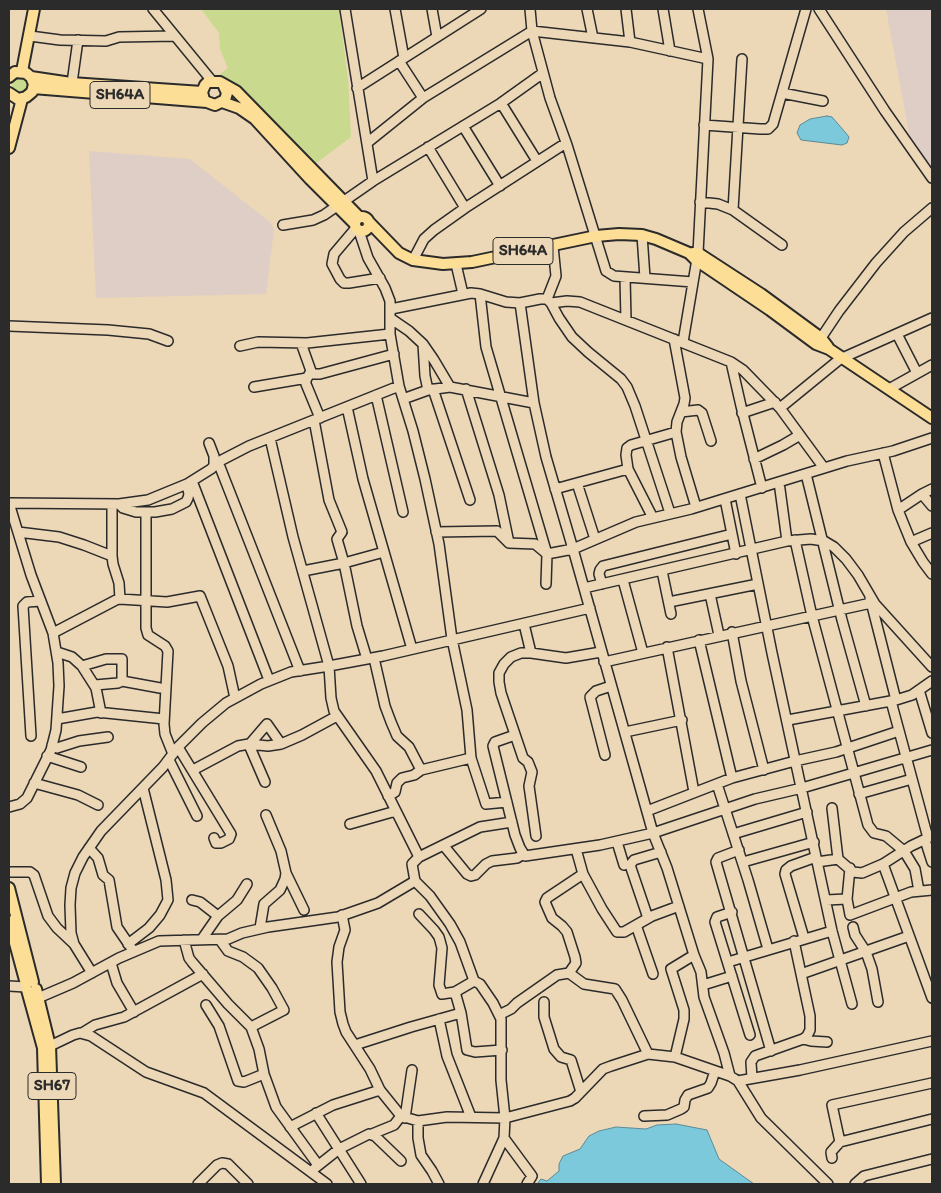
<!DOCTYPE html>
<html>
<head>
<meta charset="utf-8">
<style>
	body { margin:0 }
	#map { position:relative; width:941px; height:1193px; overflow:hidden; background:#ecd7b6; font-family:Itim,sans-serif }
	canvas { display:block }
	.frame { position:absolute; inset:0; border:10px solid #2b2b2b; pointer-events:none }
</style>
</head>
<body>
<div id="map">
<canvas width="941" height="1193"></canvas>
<div class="frame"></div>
</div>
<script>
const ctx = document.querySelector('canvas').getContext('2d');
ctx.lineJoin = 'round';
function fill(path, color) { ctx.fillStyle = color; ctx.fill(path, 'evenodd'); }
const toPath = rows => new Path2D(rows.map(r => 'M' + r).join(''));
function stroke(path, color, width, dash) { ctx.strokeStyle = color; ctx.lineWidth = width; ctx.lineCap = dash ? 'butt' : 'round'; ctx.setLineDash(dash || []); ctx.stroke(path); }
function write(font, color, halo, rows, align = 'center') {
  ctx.font = font + ' Itim,sans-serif'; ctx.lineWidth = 5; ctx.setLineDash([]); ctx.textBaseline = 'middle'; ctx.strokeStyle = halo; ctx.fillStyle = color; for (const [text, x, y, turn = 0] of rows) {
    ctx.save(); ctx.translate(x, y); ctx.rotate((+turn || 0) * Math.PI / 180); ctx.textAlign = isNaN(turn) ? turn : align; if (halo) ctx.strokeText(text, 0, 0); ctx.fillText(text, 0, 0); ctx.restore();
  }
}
fill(toPath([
	[886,9,932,9,932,176,915,165],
	[89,151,190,159,271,223,274,230,266,294,96,298]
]), '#dfcec6');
fill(toPath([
	[201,9,339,9,348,80,351,137,311,167,219,75,228,68,220,49,219,33],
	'12 86a8 8 0 1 1 16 0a8 8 0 1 1-16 0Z'
]), '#c9da8f');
const water = toPath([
	[827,116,832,117,845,132,849,137,847,143,842,145,801,140,797,133,800,125,810,119,827,116],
	[676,1124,707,1130,719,1159,754,1184,537,1184,541,1179,547,1181,559,1171,559,1164,563,1156,580,1149,589,1136,599,1131,616,1127,646,1129,657,1125,676,1124]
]);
fill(water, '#7cc9db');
stroke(water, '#5c8a95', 1);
const minor = toPath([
	[153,9,212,81],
	[345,9,373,181],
	[395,9,404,58],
	[432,9,437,37],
	[530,9,532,31,550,98,567,145,606,271,614,276,693,282],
	[587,9,593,38],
	[626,9,630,42],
	[663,9,670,51],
	[819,9,885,111,932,178],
	[30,36,60,40,106,41,119,37,175,36],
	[399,61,423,98],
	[357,88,481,9],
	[71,90,78,40],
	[782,93,823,101],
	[704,125,760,129,768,129,773,124,806,9],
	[463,126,500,186],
	[367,143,423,98,532,31,630,42,708,59],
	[428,147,465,208],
	[537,161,501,103,543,73],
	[700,202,718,204,733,210,782,245],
	[733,210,742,59],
	[283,225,313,220,324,215,373,181,501,103],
	[356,228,334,254,332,264,340,279,344,283,349,283,380,278],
	[359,231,368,258,385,288,390,301,390,334,399,386,413,431,425,479,439,544,452,639,467,710,471,758,486,804,507,802],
	[642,235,645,278],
	[413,260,424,239,434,230,465,208,566,143],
	[456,264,463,294],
	[625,277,626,320],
	[480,294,486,347,547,554,546,584],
	[547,299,556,276,553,246],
	[520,303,534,403,546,457,573,549,653,833,667,868,694,955,701,972,704,997,724,1053,730,1076],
	[551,303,567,301,580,302,731,362,743,370,780,408,824,468],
	[391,309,471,293,480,294,506,302,520,303,540,299,547,299,551,303,559,318,572,337,588,352,621,379,627,387,635,406,670,513],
	[390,318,409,331,423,344,434,360,450,387],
	[9,326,108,330,149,334,168,341],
	[897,334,917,373],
	[821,338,839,311,876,263,904,232,932,208],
	[674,339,685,398,684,404,677,422,676,432,681,457,696,507],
	[683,342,698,253,708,59,698,9],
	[301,343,311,371,306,380,306,384,320,418],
	[423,344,425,376,428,390],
	[240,346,258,342,307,343,390,334],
	[731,362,741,406,762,488],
	[310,374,320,374,394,354],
	[254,387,307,378],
	[433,389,470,500],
	[466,389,499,495,509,543],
	[889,389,932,365],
	[376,395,403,512],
	[403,399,428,390,450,387,534,403],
	[347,407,363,479,412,649],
	[780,408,840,359,932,318],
	[681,412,698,410,702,413,711,441],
	[742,413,775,402],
	[314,420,329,500,342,532,337,539,344,563,357,626,367,659],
	[209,443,214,456,214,466],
	[883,453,898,510,911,542,923,562,932,574],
	[754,459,783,445,800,435],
	[218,462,300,671],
	[806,474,842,620,866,706],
	[192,481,269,680],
	[779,482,787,541],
	[577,483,595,539],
	[555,489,628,469],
	[740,494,772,653,832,931,852,1004],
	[922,494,932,506],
	[725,499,736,554],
	[9,503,119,504,148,500,187,484,211,469,218,462,249,446,399,386],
	[112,504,112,556,113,564,119,583,120,599],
	[119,504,123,508,136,512,155,512,172,509,186,502,188,498,189,494,187,484],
	[898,510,922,494,932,489],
	[146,512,146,628,148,635,165,646,168,651,164,724,165,734,173,754],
	[653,518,628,469,626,455,627,448,631,445,676,432],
	[18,532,59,537,84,545,112,556],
	[436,532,497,531,509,543,535,544,547,554,573,549,636,522,691,509,847,461,893,451,932,438],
	[795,540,812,616,868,825,874,833,886,836,904,851,915,869,919,891],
	[911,542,932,533],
	[303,571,344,563,384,552],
	[662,571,671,614],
	[623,580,643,653],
	[602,584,599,574,600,570,603,566,732,534],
	[584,588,787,541,811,539,824,541,834,547,846,559,858,575,875,604,932,667],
	[710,594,719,635],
	[870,598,896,700],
	[669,602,758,584],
	[524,624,531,653],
	[732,632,741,681,764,770],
	[53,633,116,600,120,599,167,602,200,596,228,666,235,698],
	[699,640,732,778],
	[667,647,694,792],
	[57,652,72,657,82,666,96,688,101,713],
	[374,658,385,706,391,722,397,736,409,747,421,770],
	[604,662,871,603],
	[82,666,106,659,122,659,122,681,118,683,95,685],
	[122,681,160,688],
	[919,690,932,733],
	[891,701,928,838],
	[57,719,97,712,164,719],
	[788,720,896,700,912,695,932,681],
	[625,732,682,720],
	[515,735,495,742,493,746,515,835,520,848,525,856,600,845,653,833,755,799,802,788,932,750],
	[31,736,23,606,27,602,41,601],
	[52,745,57,748,79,741,108,737],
	[178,747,231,834,229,839,221,843,216,843,214,838],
	[605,755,590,697,596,691,611,686],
	[47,756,81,767],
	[169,760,197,816],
	[193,770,238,746,249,744,268,746,281,744,302,735,337,716],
	[265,782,249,745,267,724,281,744],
	[34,783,78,795,98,805],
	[717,784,748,880,768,949],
	[859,794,912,779],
	[388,796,395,792,397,783,402,778,414,775,421,770,471,758],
	[9,807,20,804,27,798,51,750,56,730,59,686,58,663,53,633,31,575,9,503],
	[832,808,838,859],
	[647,811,732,778,795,761,836,752,899,731],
	[350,824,396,811],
	[733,834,807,812],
	[536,836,529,786,532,772,528,762,523,758,501,693,499,682,499,673,504,664,511,657,521,653,531,653,566,658,601,652],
	[925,840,932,862],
	[617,842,624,865],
	[444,846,467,874,471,876,475,875,486,864,492,861,517,858,522,855],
	[89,848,98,858,103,875,109,880,117,927,132,949],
	[576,849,583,874,602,909,617,932,624,932,652,916,679,906],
	[739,850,718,858,716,862,771,1051],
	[419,857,376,771,334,711,331,698,329,666,383,656,590,608],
	[743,862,814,842],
	[817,862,838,859,853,872,862,873,883,864,911,846,932,836],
	[883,864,932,998],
	[9,872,30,872,34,875,48,916,57,928,74,944],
	[286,873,304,910],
	[415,881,412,864,419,857,480,827,512,822],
	[847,899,850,868],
	[192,900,200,902,218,916],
	[826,900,847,899,850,915,911,892,932,890],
	[732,912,717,917,715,922,750,1035],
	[419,914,434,930,439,937,442,948,439,985,442,994,455,992,474,981],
	[342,915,345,930,339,947,337,962,340,1012,343,1024,346,1032,370,1069,380,1090,401,1116,418,1121,447,1117,505,1118,570,1101,575,1098,603,1069,611,1066,648,1054,675,1057,730,1076,738,1081,761,1118,828,1184],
	[648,918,630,865,634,860,661,852],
	[636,925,653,974],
	[853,927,855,935,866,952,872,969,878,1002],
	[260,928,264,904,280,890,285,879,286,873,281,851,266,815],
	[804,938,785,874,786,870,791,866,816,857],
	[202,939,218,916,237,900,247,884],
	[184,940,189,958,192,962,228,1004,251,1027,259,1049,264,1074,276,1107,318,1165],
	[220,940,228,951,243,957,258,968,272,988,284,1010,251,1027],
	[128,944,149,928,160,915,168,900,166,880,143,788],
	[728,962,832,931],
	[111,963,117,983,134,1012],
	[92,973,74,944,71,933,70,905,71,888,75,873,83,857,101,831,163,767,178,747,202,723,226,703,261,684,291,672,329,666,293,537,270,438],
	[569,973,576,963,575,957,567,932,562,926,552,918,545,902,547,898,583,874],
	[801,974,909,936],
	[703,985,732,976],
	[9,986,26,987],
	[455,992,461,1013,467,1050,475,1052,502,1050],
	[38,998,73,983,119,958,159,941,228,939,242,933,268,927,338,917,378,903,415,881,430,896,450,924,460,942,473,978,474,981,480,984,493,1003,501,1019,501,1080,505,1118,504,1138,483,1184],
	[544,1002,544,1017,554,1049,561,1057,571,1060,581,1092],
	[206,1005,219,1026,238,1081,244,1082,264,1074],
	[499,1015,511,1009,517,1003,557,975,569,973,584,984,615,989,622,1000,648,1054],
	[439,1019,447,1056,471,1117],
	[84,1033,82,1033,95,1025,124,1017,203,974],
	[803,1039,811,1041,827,1042],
	[355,1045,411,1027,461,1013],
	[50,1046,73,1035,80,1033,91,1036,146,1072,204,1093,327,1184],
	[675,1057,684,1019,684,1010,671,969,694,955],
	[752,1078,751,1062,755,1056,803,1039,807,1036,810,1030,810,1016,794,941],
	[738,1081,800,1070,932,1041],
	[316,1113,361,1184],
	[644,1116,667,1115,681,1109,684,1107,685,1100,688,1095,708,1088,711,1083,715,1071],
	[405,1118,412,1070],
	[418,1121,418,1138,421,1155,432,1171,439,1184],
	[290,1127,333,1105,380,1090],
	[372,1134,394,1125,401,1116],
	[504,1138,532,1176,527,1184],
	[840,1142,932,1119],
	[832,1158,831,1152,840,1142,832,1105,932,1083],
	[315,1168,339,1149,369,1134,375,1136,401,1161],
	[198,1184,217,1165,222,1163,228,1164,248,1184],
	[855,1184,864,1176,932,1159]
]);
const major = toPath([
	[22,71,34,9],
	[9,77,15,72,26,73,31,77,34,84,32,92,26,97,18,99,9,93],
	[31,77,71,83,202,92],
	[223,84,227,93,225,100,215,105,207,102,204,100,202,92,205,85,208,82,220,82,236,91,359,217],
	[33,88,207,102],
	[222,102,239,108,255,119,310,179,355,224],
	[9,148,22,99],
	'355 224a7 7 0 1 1 14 0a7 7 0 1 1-14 0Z',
	[369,222,399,253,413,260,443,264,472,262,596,236,619,234,642,235,656,239,689,253,696,260,770,310,816,344,829,349,932,418],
	[693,253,698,253,761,294,821,338,828,347],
	[9,888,33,982],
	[9,921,26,984],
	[36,989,50,1046,55,1184],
	[27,990,43,1048,47,1184]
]);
stroke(minor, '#2b2b2b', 12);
stroke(major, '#2b2b2b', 14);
stroke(minor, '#ecd7b6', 9);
stroke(major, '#fdde96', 10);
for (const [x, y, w] of [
	[120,95,60],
	[523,251,60],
	[52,1086,48]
]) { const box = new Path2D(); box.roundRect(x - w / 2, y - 13.5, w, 27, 4); ctx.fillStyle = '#ecd7b6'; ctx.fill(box); stroke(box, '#2b2b2b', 1); }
write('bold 16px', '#2b2b2b', null, [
	["SH64A",120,95],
	["SH64A",523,251],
	["SH67",52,1086]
]);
</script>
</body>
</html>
